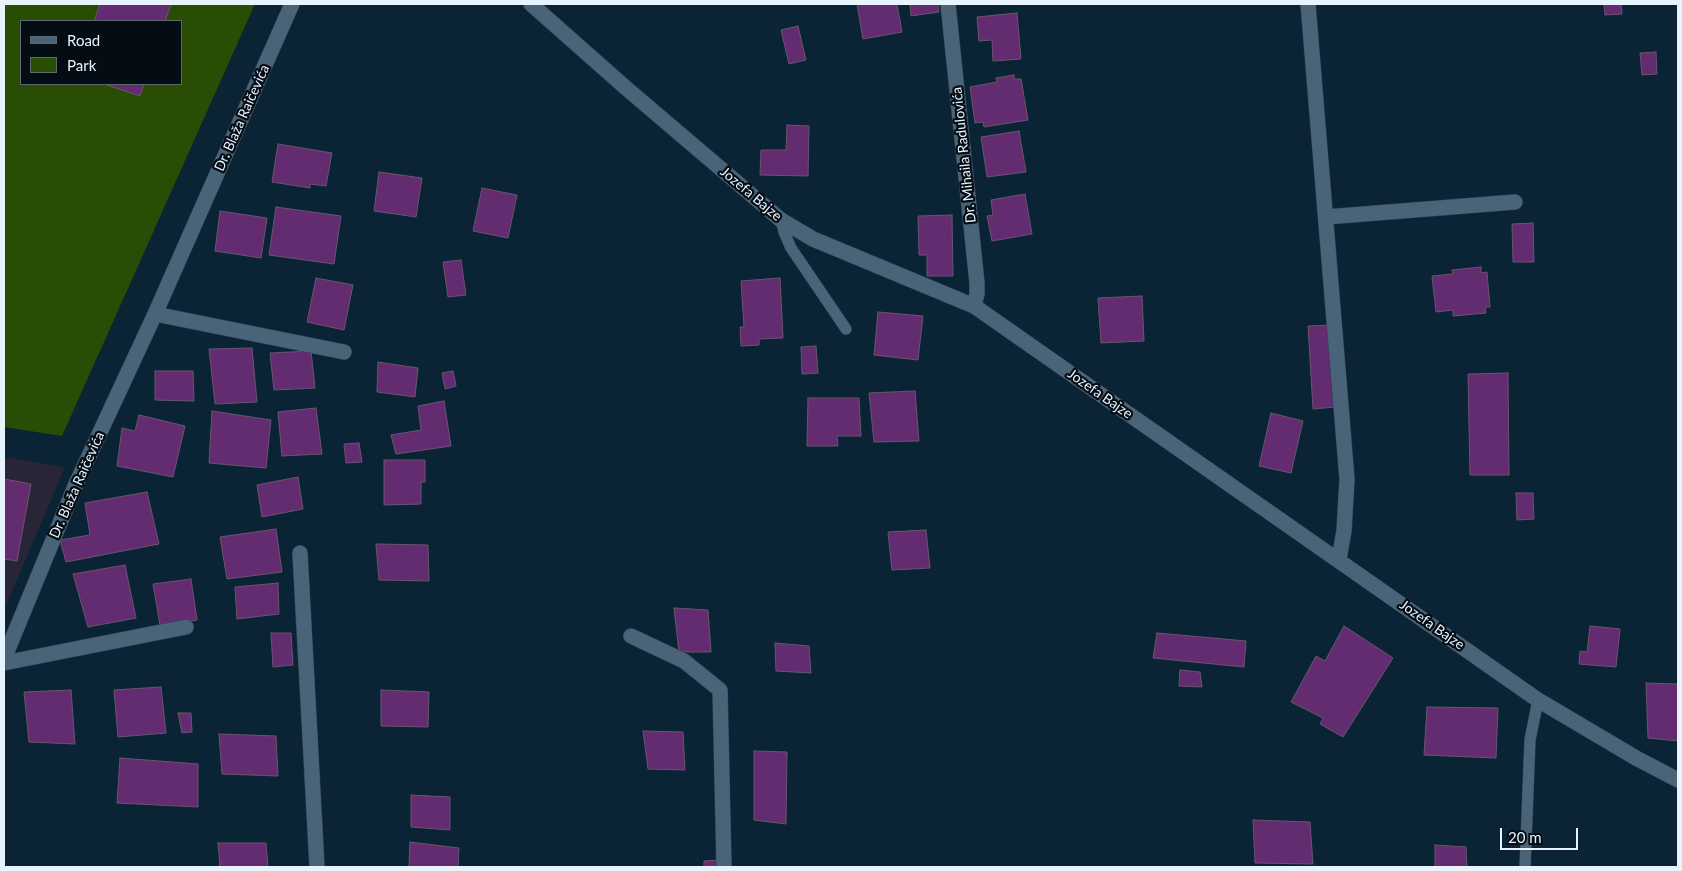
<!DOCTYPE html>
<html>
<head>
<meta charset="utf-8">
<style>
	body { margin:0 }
	#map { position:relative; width:1682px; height:871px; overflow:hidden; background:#0b2435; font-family:Lato,sans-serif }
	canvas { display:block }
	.frame { position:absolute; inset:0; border:5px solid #e7f3fd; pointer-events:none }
	.legend { position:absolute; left:20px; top:20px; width:162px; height:65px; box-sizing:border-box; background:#040c14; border:1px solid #5f6871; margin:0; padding:6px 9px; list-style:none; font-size:15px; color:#e7f3fd }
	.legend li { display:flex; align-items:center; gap:10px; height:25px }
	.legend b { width:25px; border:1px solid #5f6871 }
	.scale { position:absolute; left:1500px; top:828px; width:78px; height:22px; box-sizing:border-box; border:2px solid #e7f3fd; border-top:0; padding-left:6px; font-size:15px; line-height:18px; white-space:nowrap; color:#e7f3fd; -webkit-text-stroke:4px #040c14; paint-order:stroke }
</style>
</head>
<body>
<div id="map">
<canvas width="1682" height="871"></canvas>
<div class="frame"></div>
<ul class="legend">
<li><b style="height:6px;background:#496378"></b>Road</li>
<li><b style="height:14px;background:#2a4d05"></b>Park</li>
</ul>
<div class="scale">20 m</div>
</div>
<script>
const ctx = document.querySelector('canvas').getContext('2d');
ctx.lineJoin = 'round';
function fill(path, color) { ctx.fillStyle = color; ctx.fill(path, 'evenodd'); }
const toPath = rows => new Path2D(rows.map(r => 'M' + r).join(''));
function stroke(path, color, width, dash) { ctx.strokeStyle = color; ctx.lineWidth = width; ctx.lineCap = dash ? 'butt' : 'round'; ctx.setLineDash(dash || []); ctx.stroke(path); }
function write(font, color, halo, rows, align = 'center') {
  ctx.font = font + ' Lato,sans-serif'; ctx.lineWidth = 4.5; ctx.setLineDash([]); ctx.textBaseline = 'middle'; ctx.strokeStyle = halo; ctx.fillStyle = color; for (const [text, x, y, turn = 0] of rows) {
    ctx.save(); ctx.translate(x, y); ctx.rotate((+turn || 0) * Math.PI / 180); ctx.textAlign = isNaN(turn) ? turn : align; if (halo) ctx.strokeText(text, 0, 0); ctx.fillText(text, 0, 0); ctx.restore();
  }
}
fill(toPath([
	[4,457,65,467,4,610]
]), '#282636');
fill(toPath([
	[4,4,255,4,62,436,4,427],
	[21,21,181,21,181,84,21,84]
]), '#2a4d05');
const building = toPath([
	[100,4,171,4,165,21,94,21,100,4],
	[857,4,897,4,902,32,863,39,857,4],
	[910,4,938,4,939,12,911,16,910,4],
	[1604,4,1621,4,1622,14,1605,15,1604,4],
	[1017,13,1021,59,993,61,992,40,979,41,977,17,1017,13],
	[798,26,806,60,789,64,781,30,798,26],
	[1656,52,1657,74,1642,75,1640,53,1656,52],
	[1014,75,1014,79,1021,79,1028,120,984,127,983,122,975,123,970,87,997,82,996,78,1014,75],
	[104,84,144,84,140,96,104,84],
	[787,125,809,126,808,176,760,175,761,150,786,150,787,125],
	[1019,131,1026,172,987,177,981,137,1019,131],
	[278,144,332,153,326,186,310,184,310,188,272,182,278,144],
	[379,172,422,178,416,217,374,211,379,172],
	[482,188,517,195,508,238,473,231,482,188],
	[1025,194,1032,234,992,241,987,216,993,215,991,200,1025,194],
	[276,207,341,216,334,264,269,255,276,207],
	[220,211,267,218,261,258,215,251,220,211],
	[952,215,953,276,927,276,927,255,919,255,918,216,952,215],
	[1533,223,1534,262,1513,262,1512,224,1533,223],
	[461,260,466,295,448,297,443,262,461,260],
	[1481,267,1481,273,1487,272,1490,307,1485,307,1486,313,1453,316,1453,310,1436,312,1432,276,1453,274,1452,270,1481,267],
	[316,278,353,285,344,330,307,322,316,278],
	[780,278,783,338,759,339,759,345,741,346,740,327,744,327,741,281,780,278],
	[1142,296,1144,341,1101,343,1098,298,1142,296],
	[878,312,923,316,918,360,874,355,878,312],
	[1331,325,1337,407,1313,409,1308,326,1331,325],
	[816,346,818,373,802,374,801,347,816,346],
	[252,348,257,402,215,404,209,349,252,348],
	[311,351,315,388,274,390,270,353,311,351],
	[378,362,418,368,415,397,377,392,378,362],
	[155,371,193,371,194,401,155,400,155,371],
	[453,371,456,386,445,389,442,373,453,371],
	[1508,373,1509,475,1470,475,1468,374,1508,373],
	[915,391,919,441,874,442,869,393,915,391],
	[808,398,859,398,861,436,837,436,838,446,807,446,808,398],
	[444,401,451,446,396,454,391,435,421,430,418,406,444,401],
	[316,408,322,454,282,456,278,412,316,408],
	[212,411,271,420,266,468,209,463,212,411],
	[1271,413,1303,421,1291,473,1259,466,1271,413],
	[139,415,185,426,173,477,117,466,122,428,135,431,139,415],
	[359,443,362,462,346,463,344,444,359,443],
	[384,460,425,460,425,482,421,482,421,504,384,505,384,460],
	[298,477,303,509,262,517,257,485,298,477],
	[4,479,31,484,17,561,4,559,4,479],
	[147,492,159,544,66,562,60,540,90,535,85,503,147,492],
	[1516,493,1533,493,1534,519,1517,520,1516,493],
	[276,529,282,572,227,579,220,537,276,529],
	[926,530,930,568,892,570,888,532,926,530],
	[376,544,428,545,429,581,379,580,376,544],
	[125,565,136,618,88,627,73,574,125,565],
	[191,579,197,620,160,625,153,584,191,579],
	[278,583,279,614,237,619,235,587,278,583],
	[674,608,708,610,711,652,679,652,674,608],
	[1344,626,1393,658,1343,737,1320,724,1323,718,1291,702,1316,656,1325,661,1344,626],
	[1590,626,1620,629,1616,667,1579,664,1580,651,1587,652,1590,626],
	[271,633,291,633,293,665,273,667,271,633],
	[1157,633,1246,641,1244,667,1153,658,1157,633],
	[775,643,809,646,811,673,776,671,775,643],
	[1180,670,1200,672,1202,687,1179,686,1180,670],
	[1646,683,1678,684,1678,741,1648,738,1646,683],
	[161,687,166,733,118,737,114,690,161,687],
	[71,690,75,744,29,742,24,692,71,690],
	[381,690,429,692,428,727,381,726,381,690],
	[1427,707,1498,708,1496,758,1424,755,1427,707],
	[178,713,191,713,192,732,182,733,178,713],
	[643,731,683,732,685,770,648,769,643,731],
	[219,734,276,736,278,776,222,774,219,734],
	[754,751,787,752,786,824,754,820,754,751],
	[120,758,198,764,198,807,117,803,120,758],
	[411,795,450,797,450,830,411,827,411,795],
	[1253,820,1310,822,1313,864,1255,863,1253,820],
	[410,842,459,848,458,867,409,867,410,842],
	[218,843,266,843,268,867,220,867,218,843],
	[1435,845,1466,847,1467,867,1435,867,1435,845],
	[719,860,719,867,704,867,704,861,719,860]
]);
fill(building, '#642c70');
stroke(building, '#69556d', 1);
const service = toPath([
	[781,220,784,232,791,248,846,329],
	[1525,867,1530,740,1538,700]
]);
const minor = toPath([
	[531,4,626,88,781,220,813,239,974,306,1538,700,1636,758,1678,780],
	[948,4,977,283,977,294,974,306],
	[1308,4,1347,479,1344,531,1339,559],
	[1326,217,1515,202],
	[155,314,344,352],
	[300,553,317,867],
	[631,636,684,661,720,690,724,867],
	[4,659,76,484,155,314,292,4],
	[4,663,186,627]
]);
stroke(service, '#333f4e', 12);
stroke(minor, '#333f4e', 16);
stroke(service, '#496378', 11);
stroke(minor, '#496378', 15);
write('14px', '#e7f3fd', '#040c14', [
	["Dr. Blaža Raičevića",242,118,-66],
	["Dr. Mihaila Radulovića",964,155,-96],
	["Jozefa Bajze",751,194,40],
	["Jozefa Bajze",1100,394,35],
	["Dr. Blaža Raičevića",77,485,-66],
	["Jozefa Bajze",1432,625,35]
]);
</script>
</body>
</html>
